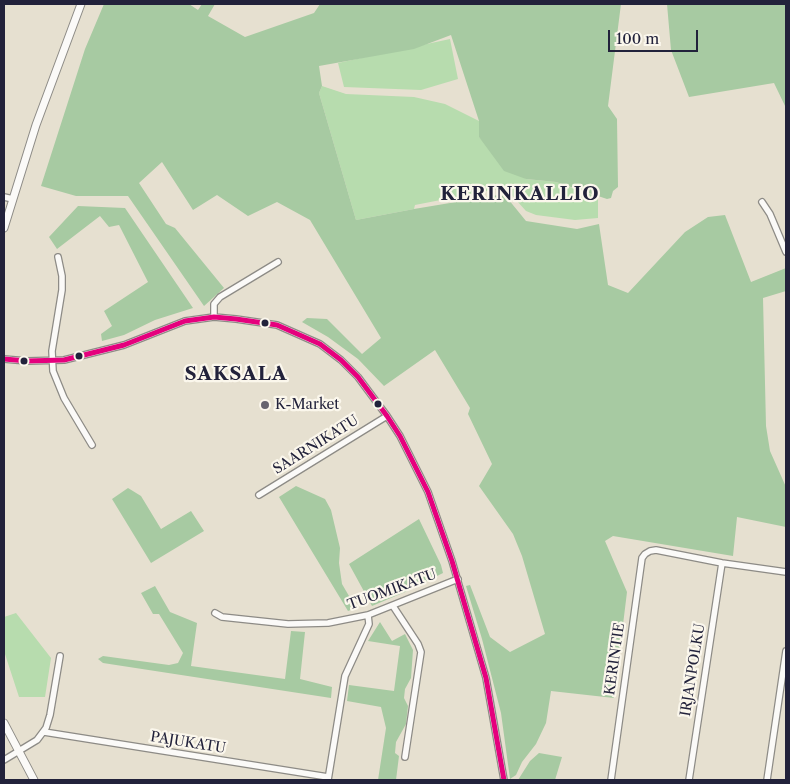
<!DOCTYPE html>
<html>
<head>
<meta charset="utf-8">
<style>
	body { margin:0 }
	#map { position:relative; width:790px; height:784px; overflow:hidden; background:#e6e0d0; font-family:"Libre Caslon Text",serif }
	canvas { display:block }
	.frame { position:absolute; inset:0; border:5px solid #22223b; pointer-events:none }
	.scale { position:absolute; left:608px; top:30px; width:90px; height:22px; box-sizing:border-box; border:2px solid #22223b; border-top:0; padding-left:6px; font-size:15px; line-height:18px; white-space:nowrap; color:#22223b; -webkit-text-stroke:4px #fbf7ec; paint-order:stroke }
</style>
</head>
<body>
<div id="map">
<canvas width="790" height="784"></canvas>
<div class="frame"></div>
<div class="scale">100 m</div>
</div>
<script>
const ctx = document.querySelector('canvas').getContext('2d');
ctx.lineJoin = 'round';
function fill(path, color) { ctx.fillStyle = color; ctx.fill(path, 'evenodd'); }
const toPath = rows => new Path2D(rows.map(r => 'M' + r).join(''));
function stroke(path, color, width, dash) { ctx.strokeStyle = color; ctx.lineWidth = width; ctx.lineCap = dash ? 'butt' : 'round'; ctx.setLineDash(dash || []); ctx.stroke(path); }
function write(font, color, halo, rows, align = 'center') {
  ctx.font = font + ' "Libre Caslon Text",serif'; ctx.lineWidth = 4.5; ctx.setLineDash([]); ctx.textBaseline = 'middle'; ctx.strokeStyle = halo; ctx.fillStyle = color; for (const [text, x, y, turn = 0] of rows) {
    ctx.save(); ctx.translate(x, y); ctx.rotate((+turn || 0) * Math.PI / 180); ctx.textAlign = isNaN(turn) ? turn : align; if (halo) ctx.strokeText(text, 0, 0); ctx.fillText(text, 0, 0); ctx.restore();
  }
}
fill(toPath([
	[450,39,458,79,421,90,344,87,338,63],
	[322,86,346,94,414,97,445,104,479,121,479,137,526,179,556,182,598,197,598,218,575,220,536,215,526,211,508,191,502,188,415,205,414,209,356,220,319,93],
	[16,613,51,658,45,697,19,697,4,651,4,617]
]), '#b7dcae');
fill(toPath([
	[104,4,189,4,198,10,202,4,215,4,208,16,245,37,314,13,320,4,621,4,608,106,617,119,618,187,613,191,611,198,607,199,556,182,526,179,504,171,479,137,479,121,451,35,414,49,319,66,322,86,319,93,356,220,414,209,504,194,526,221,577,229,599,224,608,285,628,293,685,232,708,217,725,215,751,282,786,268,786,291,763,298,766,426,770,451,786,487,786,527,737,517,733,556,613,536,605,541,627,592,614,698,551,691,546,723,536,744,522,762,516,775,510,779,501,713,482,639,466,586,470,585,490,637,510,652,545,634,522,556,513,534,479,486,492,464,468,414,470,408,435,350,384,386,358,359,328,337,302,322,307,318,327,319,362,354,381,338,310,220,277,202,248,216,217,195,193,210,162,162,139,183,166,224,175,228,224,288,204,306,128,196,76,196,41,186,85,49],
	[667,4,786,4,786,108,774,83,689,97,671,50],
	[78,206,125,208,193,308,155,320,124,335,102,341,101,334,112,326,104,311,148,282,119,225,109,227,100,216,57,249,49,237],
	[296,486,325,499,331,510,340,548,339,563,342,584,356,608,348,611,279,497],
	[128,488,141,496,161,529,191,511,204,531,151,563,112,499],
	[419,519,441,565,443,573,405,592,372,606,349,564],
	[155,586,170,612,197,623,191,666,285,679,291,631,305,632,300,679,332,687,331,698,103,663,98,659,103,656,169,665,178,663,183,653,159,614,153,614,141,593],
	[380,622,392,641,405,634,413,650,411,678,405,689,404,698,408,706,406,724,396,742,395,753,399,756,396,780,378,780,386,728,381,707,347,701,349,685,394,691,400,646,368,641],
	[539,753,562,757,555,780,518,780,530,761]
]), '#a7caa2');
const minor = toPath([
	[4,197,13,199],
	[762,202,770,214,786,252],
	[58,257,62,276,62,290,52,351,53,371,64,398,92,445],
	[214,317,214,304,220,297,278,262],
	[4,359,27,361,64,360,124,345,185,321,214,317,236,319,277,325,320,344,341,360,358,377,387,416,400,436,428,492,452,561,486,678,504,780],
	[259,495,387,416],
	[393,606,418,644,421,652,405,757],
	[215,613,222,617,288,624,328,623,368,615,458,579],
	[44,732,328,777],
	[4,760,37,740,46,728,50,715,60,656],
	[328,780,345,676,369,624,368,615],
	[611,780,642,558,645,554,650,551,656,550,722,563,786,572],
	[689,780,722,563],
	[767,780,786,651]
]);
const tertiary = toPath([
	[4,228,36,125,81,4],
	[4,723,34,780]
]);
stroke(minor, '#8d8b86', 8);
stroke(tertiary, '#8d8b86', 9);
stroke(minor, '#fbfaf8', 5.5);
stroke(tertiary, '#fbfaf8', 7);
stroke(toPath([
	[4,359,27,361,64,360,124,345,185,321,214,317,236,319,277,325,320,344,341,360,358,377,387,416,400,436,428,492,452,561,486,678,504,780]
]), '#e5007d', 5);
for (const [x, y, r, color] of [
	[265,323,4.5,"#22223b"],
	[79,356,4.5,"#22223b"],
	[24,361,4.5,"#22223b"],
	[378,404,4.5,"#22223b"],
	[265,405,5,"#67646f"]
]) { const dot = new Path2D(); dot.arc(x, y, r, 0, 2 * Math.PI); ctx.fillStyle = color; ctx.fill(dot); stroke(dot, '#fbf7ec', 2); }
write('14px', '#22223b', '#fbf7ec', [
	["K-Market",275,405]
], 'left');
write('14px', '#22223b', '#fbf7ec', [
	["SAARNIKATU",316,445,-32],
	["TUOMIKATU",392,590,-20],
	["KERINTIE",615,659,-82],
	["IRJANPOLKU",693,670,-81],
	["PAJUKATU",188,743,9]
]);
ctx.letterSpacing = '1px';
write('bold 19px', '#22223b', '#fbf7ec', [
	["KERINKALLIO",520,195],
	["SAKSALA",236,375]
]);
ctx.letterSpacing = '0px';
</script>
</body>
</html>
